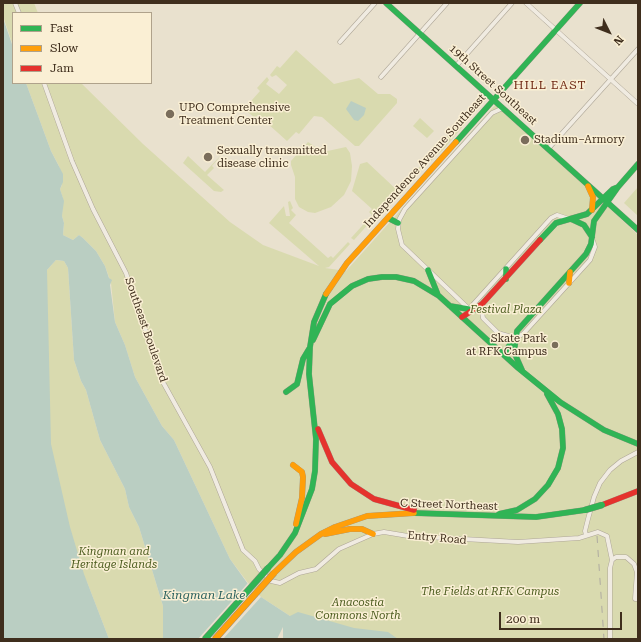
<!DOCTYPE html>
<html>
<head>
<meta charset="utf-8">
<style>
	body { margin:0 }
	#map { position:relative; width:641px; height:642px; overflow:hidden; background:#e9e1ce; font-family:"Roboto Serif",serif }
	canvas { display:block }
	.frame { position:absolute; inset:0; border:4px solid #3f2e1d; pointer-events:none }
	.legend { position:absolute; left:12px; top:12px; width:140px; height:72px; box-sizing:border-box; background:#faefd4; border:1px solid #afa28b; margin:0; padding:5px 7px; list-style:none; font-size:12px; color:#3f2e1d }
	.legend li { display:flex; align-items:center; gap:8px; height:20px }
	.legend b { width:20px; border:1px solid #afa28b }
	.north { position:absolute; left:589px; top:12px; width:40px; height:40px; -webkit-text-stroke:3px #faefd4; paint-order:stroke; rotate:132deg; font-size:11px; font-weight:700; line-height:16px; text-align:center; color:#3f2e1d }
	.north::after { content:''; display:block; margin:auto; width:14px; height:18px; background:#3f2e1d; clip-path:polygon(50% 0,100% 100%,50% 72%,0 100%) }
	.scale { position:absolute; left:499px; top:612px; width:123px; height:18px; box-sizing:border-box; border:2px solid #3f2e1d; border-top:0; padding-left:5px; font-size:12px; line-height:14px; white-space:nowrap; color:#3f2e1d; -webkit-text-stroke:3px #faefd4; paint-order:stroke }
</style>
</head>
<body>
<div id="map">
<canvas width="641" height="642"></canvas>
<div class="frame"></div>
<ul class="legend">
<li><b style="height:5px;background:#30b455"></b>Fast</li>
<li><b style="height:5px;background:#ff9f0a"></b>Slow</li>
<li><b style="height:5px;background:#e5322d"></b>Jam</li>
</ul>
<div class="north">N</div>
<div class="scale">200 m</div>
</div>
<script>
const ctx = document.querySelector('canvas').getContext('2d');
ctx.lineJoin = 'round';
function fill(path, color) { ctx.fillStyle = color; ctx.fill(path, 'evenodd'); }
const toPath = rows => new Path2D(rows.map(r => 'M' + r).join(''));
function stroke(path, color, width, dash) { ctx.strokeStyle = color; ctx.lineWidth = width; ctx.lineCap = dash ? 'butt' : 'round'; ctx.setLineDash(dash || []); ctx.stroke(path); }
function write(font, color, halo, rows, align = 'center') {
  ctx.font = font + ' "Roboto Serif",serif'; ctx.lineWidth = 3; ctx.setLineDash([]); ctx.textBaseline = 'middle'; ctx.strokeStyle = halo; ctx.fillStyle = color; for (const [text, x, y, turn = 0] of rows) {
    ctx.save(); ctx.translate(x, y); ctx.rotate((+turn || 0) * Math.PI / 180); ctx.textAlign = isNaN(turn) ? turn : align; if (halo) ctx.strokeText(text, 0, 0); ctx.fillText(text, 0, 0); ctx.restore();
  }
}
fill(toPath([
	[3,3,34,3,38,13,13,13,13,46,3,16],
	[296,50,334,84,359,78,378,94,390,94,397,99,397,103,359,146,355,146,322,117,314,116,299,134,296,132,287,141,258,115,255,118,244,109,260,91,257,88,267,77,269,80,266,84,279,94,287,85,276,75,272,77,270,75,277,66,280,68],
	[26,83,81,83,143,144,230,222,263,245,319,266,269,223,284,206,286,216,290,216,288,202,290,201,293,208,291,210,296,215,289,223,328,258,331,256,333,258,348,242,350,244,329,267,325,268,346,271,495,105,604,203,638,235,638,639,380,639,375,636,290,616,261,597,248,583,230,559,174,440,162,426,135,377,125,345,115,322,111,283,105,266,96,251,83,238,79,235,73,240,63,235,64,223,62,216,63,199,60,189,62,185,59,166,51,151],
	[420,118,434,131,427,138,413,126],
	[463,118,467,120,465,124,443,150,419,172,417,170,436,149,434,145,442,142],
	[308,142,323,152,346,147,350,153,352,166,351,181,344,195,331,207,315,213,308,212,299,207,295,199,295,177,291,165,291,161],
	[224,152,212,166,214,168,207,175,224,190,221,192,214,191,183,163,188,156,205,172],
	[367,162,398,191,354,240,351,238,372,215,369,212,372,209,352,191,360,164],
	[638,187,638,216,624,203],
	[56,260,64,261,68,268,74,360,81,381,86,390,100,440,125,489,129,507,139,527,163,606,163,639,109,639,87,582,34,519,47,327,47,270]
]), '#d9daaf');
fill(toPath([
	[3,18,13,47,13,83,26,83,51,151,63,174,63,182,60,189,64,201,62,216,64,223,63,235,73,240,79,235,83,238,96,251,105,266,109,278,112,280,110,285,115,322,125,345,135,377,162,426,174,440,230,559,248,584,261,597,290,616,298,612,354,628,388,632,398,639,283,639,283,627,277,639,163,639,163,606,139,527,129,507,125,489,100,440,86,390,81,381,74,360,68,268,64,261,56,260,47,270,51,444,70,527,84,574,109,639,3,639],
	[351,101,366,108,364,115,358,121,354,120,346,109]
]), '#bacec2');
fill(toPath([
	[248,583,261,597,223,639,198,639]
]), '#e9e1ce');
const street = toPath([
	[15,3,19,13],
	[526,3,638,104],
	[340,42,375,3],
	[456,66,512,3],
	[381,77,447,3],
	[44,83,72,161,93,209,126,273,164,384,210,467,243,550,255,561,259,569,271,581,280,583,299,573,316,569,339,549,373,534,384,532,408,536,518,542,579,538,598,532,607,536,612,560],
	[503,108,492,113,405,209,399,220,398,229,402,245,469,309,551,218,557,215,569,219],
	[548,149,638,49],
	[481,306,483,318,498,333,515,338,523,334,590,260,595,247,592,238],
	[586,535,585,531,588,519,594,497,600,483,610,470,621,461,638,452],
	[610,639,610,568,612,560,616,557,626,557,634,564,637,572,635,599,638,599]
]);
const fast = toPath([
	[386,3,638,230],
	[456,142,580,3],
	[388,218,398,223],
	[571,219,584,225,592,237],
	[540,240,556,223,587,214,613,189,618,187],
	[506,269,506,279],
	[428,270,438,295],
	[450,306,474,310],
	[313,340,330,304,352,286,368,279,382,277,396,277,414,281,439,296,517,367,560,402,604,430,638,444],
	[504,354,514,338],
	[522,370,514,352,517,331,586,254,591,244,594,221,618,187,638,164],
	[286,392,297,384,303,359,309,349],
	[414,513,536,517,585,510],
	[499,514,517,510,535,499,548,485,558,468,563,448,562,429,558,414,547,394],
	[268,568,280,555,295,533,312,489,315,471,316,439,309,374,310,347,314,322,326,294]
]);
const slow = toPath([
	[588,186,593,197,592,210],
	[569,283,570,272],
	[326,294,347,263,456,142],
	[293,465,302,472,303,477,302,498,296,524],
	[325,534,350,529,362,529,373,534],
	[274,573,296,552,321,534,335,527,367,516,414,513]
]);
const jam = toPath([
	[462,317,482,304,540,240],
	[318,429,332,462,351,484,374,499,414,510],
	[602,505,638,491]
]);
stroke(street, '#aea697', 5);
stroke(fast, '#9e9587', 6);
stroke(slow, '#9e9587', 6);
stroke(jam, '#9e9587', 6);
stroke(street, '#f0ebe1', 4);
stroke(fast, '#30b455', 5.5);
stroke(slow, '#ff9f0a', 5.5);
stroke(jam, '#e5322d', 5.5);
stroke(toPath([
	[597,536,604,639]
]), '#afaba1', 1, [7, 7]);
const fastBridge = toPath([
	[585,510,602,505],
	[205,639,268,568]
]);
const slowBridge = toPath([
	[215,639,274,573]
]);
stroke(fastBridge, '#948b7e', 7, []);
stroke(slowBridge, '#948b7e', 7, []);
stroke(fastBridge, '#30b455', 6);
stroke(slowBridge, '#ff9f0a', 6);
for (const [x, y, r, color] of [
	[170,114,5,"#7a6d5b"],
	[525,140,5,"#7a6d5b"],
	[208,157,5,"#7a6d5b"],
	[555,345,4,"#7a6d5b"]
]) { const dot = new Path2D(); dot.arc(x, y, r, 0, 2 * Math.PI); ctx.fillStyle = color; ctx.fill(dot); stroke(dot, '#faefd4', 1.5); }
write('11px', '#3f2e1d', '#faefd4', [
	["19th Street Southeast",493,85,42],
	["Independence Avenue Southeast",425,161,-48],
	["Southeast Boulevard",146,330,71],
	["C Street Northeast",449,505,2],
	["Entry Road",437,538,5]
]);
write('11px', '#3f2e1d', '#faefd4', [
	["UPO Comprehensive",179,108],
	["Treatment Center",179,121],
	["Stadium–Armory",534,140],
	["Sexually transmitted",217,151],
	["disease clinic",217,164],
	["Skate Park",547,339,"right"],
	["at RFK Campus",547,352,"right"]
], 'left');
write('italic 11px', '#4e5e21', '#faefd4', [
	["Festival Plaza",506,310],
	["Kingman and",114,552],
	["Heritage Islands",114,565],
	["The Fields at RFK Campus",490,592],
	["Anacostia",358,603],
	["Commons North",358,616]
]);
ctx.letterSpacing = '1px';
write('12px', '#712b17', '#faefd4', [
	["HILL EAST",550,85]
]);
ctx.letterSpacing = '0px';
write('italic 12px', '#2a615e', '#faefd4', [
	["Kingman Lake",204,595]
]);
</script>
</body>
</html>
